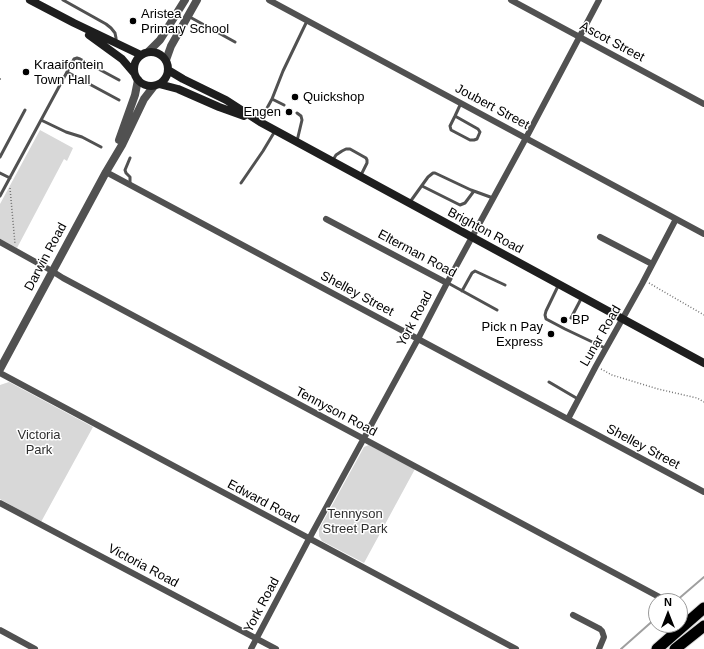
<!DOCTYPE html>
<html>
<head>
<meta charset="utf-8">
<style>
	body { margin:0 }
	#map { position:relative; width:704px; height:649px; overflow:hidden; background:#fff; font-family:Helvetica,sans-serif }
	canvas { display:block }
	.north { position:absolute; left:648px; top:593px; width:40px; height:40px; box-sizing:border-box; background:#fff; border:1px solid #999; border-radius:50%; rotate:0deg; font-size:11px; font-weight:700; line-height:16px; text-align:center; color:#000 }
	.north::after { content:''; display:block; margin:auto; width:14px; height:18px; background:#000; clip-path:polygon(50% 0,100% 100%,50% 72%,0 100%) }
</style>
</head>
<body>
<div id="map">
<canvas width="704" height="649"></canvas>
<div class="north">N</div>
</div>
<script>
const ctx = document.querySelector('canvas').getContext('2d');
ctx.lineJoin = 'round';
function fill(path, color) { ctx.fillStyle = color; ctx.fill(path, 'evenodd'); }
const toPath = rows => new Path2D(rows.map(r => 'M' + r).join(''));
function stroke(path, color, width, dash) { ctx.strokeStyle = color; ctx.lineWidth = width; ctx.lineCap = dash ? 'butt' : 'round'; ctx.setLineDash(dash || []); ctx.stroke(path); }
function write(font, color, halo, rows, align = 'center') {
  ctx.font = font + ' Helvetica,sans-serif'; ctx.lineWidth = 3; ctx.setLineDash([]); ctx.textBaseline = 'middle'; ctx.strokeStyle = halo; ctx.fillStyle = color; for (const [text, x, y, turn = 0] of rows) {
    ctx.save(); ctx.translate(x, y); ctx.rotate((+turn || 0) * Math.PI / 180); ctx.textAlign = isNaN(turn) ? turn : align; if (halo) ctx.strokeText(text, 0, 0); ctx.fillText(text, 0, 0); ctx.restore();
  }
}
fill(toPath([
	[40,130,73,148,67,161,64,159,17,248,0,239,0,204],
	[9,382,93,427,41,522,0,499,0,385],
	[369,445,415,469,364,563,322,541,319,536,319,529,364,447]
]), '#d8d8d8');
stroke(toPath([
	[676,601,704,577],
	[621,649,656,618]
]), '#9f9f9f', 2);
const motorway = toPath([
	[657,649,704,608],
	[675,649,704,626]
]);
stroke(motorway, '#dbdbdb', 13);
stroke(toPath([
	[0,79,1,79],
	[10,188,15,244],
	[649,283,704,315],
	[601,369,612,375,658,389,697,398,704,402]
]), '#737373', 1.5, [1, 2]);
stroke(toPath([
	[63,0,106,24,111,28,115,33,116,38,116,43],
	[188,16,235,42],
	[67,72,119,100],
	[272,99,284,105],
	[455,116,478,129,480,132,477,139,474,140,470,140,451,130,450,126,455,116,461,103],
	[41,120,66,132,82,137,101,147],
	[260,121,272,99,283,71,307,21],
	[297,141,302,120,301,116,297,113],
	[0,157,25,110],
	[333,160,336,155,342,151,346,149,350,149,366,158,367,160,367,163,361,175],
	[0,173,10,178],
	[241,183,263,151,275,131],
	[130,184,130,177,126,173,125,170,130,158],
	[422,186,460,205,465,203,474,191],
	[0,196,74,59,77,58,80,59,119,80],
	[410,202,428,177,433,173,435,173,471,190,493,198],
	[448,283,497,310],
	[559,284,546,311,545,315,546,319,548,320,565,329,605,348],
	[462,291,472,273,475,271,505,285],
	[571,318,582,297],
	[549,382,578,399]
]), '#515151', 3);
stroke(toPath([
	[269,0,704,234],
	[511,0,704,104],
	[106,172,704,492],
	[326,219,447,283],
	[600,237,652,264],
	[0,242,52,271,63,278,663,599],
	[0,373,516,649],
	[568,419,596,366,642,284,676,219],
	[0,503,276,649],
	[573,615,600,629,602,631,604,637,599,649],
	[0,630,35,649],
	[251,649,309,539,418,339,447,283,526,138,599,0]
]), '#515151', 6);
stroke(toPath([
	[149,51,160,40,185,0],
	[166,60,171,46,197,0],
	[119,140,135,95,138,80],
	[0,369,106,172,122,145,144,99,154,86]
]), '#515151', 8);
stroke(toPath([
	[30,0,74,23,141,55],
	[89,35,122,59,134,73],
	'134 69a17 17 0 1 1 34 0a17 17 0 1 1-34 0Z',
	[168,70,183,79,226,100,260,122,704,363],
	[159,84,178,89,219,107,244,116]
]), '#1e1e1e', 8);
stroke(motorway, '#000', 11);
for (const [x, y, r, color] of [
	[133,21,4,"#000"],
	[26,72,4,"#000"],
	[295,97,4,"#000"],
	[289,112,4,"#000"],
	[564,320,4,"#000"],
	[551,334,4,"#000"]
]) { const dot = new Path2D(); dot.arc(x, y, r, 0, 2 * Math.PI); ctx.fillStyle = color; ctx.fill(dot); stroke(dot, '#fff', 1.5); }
write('13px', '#000', '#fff', [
	["Aristea",141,14],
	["Primary School",141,29],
	["Kraaifontein",34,65],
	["Town Hall",34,80],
	["Quickshop",303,97],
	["Engen",281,112,"right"],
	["BP",572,320],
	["Pick n Pay",543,327,"right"],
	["Express",543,342,"right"]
], 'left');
write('13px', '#000', '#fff', [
	["Ascot Street",612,42,28],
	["Joubert Street",492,107,28],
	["Brighton Road",485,231,28],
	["Elterman Road",417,254,28],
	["Darwin Road",46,257,-62],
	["Shelley Street",357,294,28],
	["York Road",415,319,-62],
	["Lunar Road",601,336,-60],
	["Tennyson Road",336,412,28],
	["Shelley Street",643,447,28],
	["Edward Road",263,502,28],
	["Victoria Road",143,566,28],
	["York Road",262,605,-62]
]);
write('13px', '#2f2f2f', '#fff', [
	["Victoria",39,435],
	["Park",39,450],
	["Tennyson",355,514],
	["Street Park",355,529]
]);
</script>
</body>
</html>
